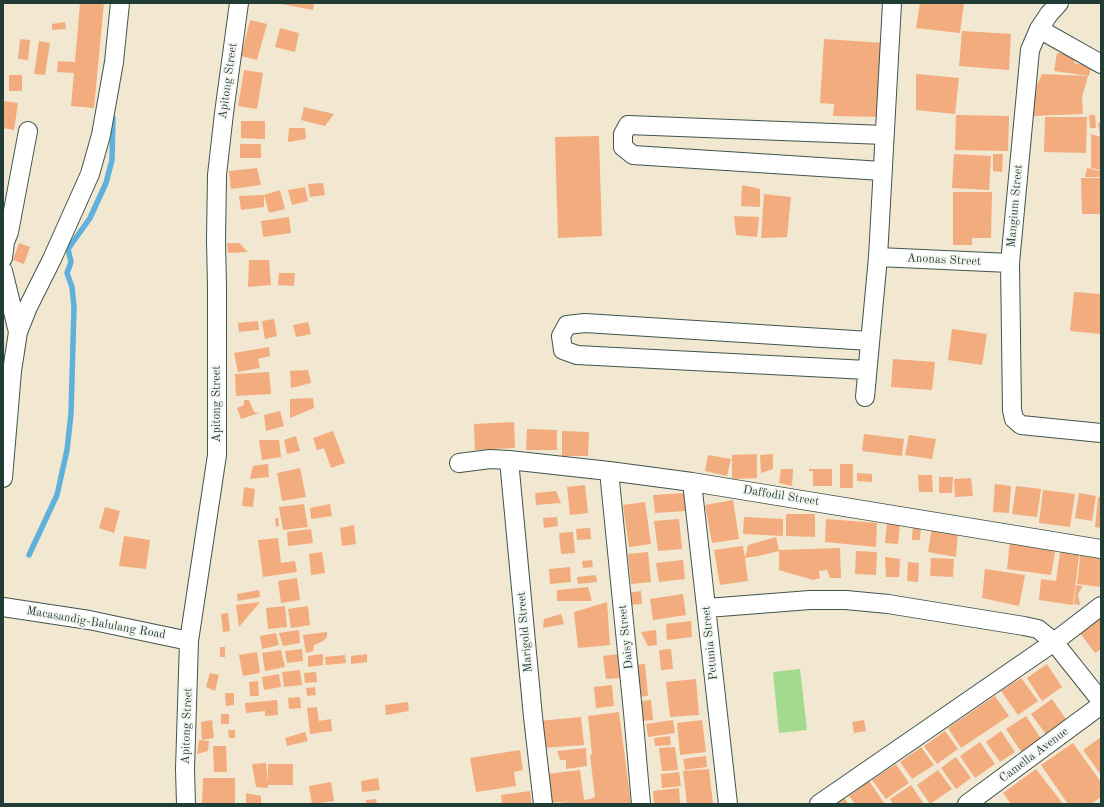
<!DOCTYPE html>
<html>
<head>
<meta charset="utf-8">
<style>
	body { margin:0 }
	#map { position:relative; width:1104px; height:807px; overflow:hidden; background:#f2e7d1; font-family:"Old Standard TT",serif }
	canvas { display:block }
	.frame { position:absolute; inset:0; border:4px solid #1f3d34; pointer-events:none }
</style>
</head>
<body>
<div id="map">
<canvas width="1104" height="807"></canvas>
<div class="frame"></div>
</div>
<script>
const ctx = document.querySelector('canvas').getContext('2d');
ctx.lineJoin = 'round';
function fill(path, color) { ctx.fillStyle = color; ctx.fill(path, 'evenodd'); }
const toPath = rows => new Path2D(rows.map(r => 'M' + r).join(''));
function stroke(path, color, width, dash) { ctx.strokeStyle = color; ctx.lineWidth = width; ctx.lineCap = dash ? 'butt' : 'round'; ctx.setLineDash(dash || []); ctx.stroke(path); }
function write(font, color, halo, rows, align = 'center') {
  ctx.font = font + ' "Old Standard TT",serif'; ctx.lineWidth = 4; ctx.setLineDash([]); ctx.textBaseline = 'middle'; ctx.strokeStyle = halo; ctx.fillStyle = color; for (const [text, x, y, turn = 0] of rows) {
    ctx.save(); ctx.translate(x, y); ctx.rotate((+turn || 0) * Math.PI / 180); ctx.textAlign = isNaN(turn) ? turn : align; if (halo) ctx.strokeText(text, 0, 0); ctx.fillText(text, 0, 0); ctx.restore();
  }
}
fill(toPath([
	[800,669,807,730,779,733,773,672]
]), '#a2db8d');
stroke(toPath([
	[29,555,57,495,67,450,71,414,74,307,72,287,67,273,71,262,68,249,90,218,106,183,112,160,113,118]
]), '#5fb0da', 5.5);
fill(toPath([
	[80,3,104,3,94,108,71,106,74,73,57,72,58,61,75,62],
	[282,3,314,3,313,10,281,4],
	[920,3,964,3,960,33,916,28],
	[250,20,267,24,257,60,241,56],
	[65,22,66,29,52,30,52,24],
	[280,28,299,33,295,52,275,47],
	[962,31,1011,34,1009,70,959,66],
	[20,39,30,40,28,60,18,59],
	[824,39,885,43,880,117,833,116,834,104,820,103],
	[39,41,50,43,45,75,34,74],
	[1057,53,1076,55,1074,63,1091,66,1089,76,1054,71],
	[244,70,263,73,257,109,238,106],
	[916,74,959,78,955,114,916,110],
	[1042,74,1088,76,1082,97,1083,114,1033,116,1033,94],
	[9,75,22,75,22,91,9,91],
	[3,101,18,103,14,130,3,128],
	[304,107,334,114,325,126,301,120],
	[956,115,1009,116,1008,151,955,150],
	[1089,115,1095,115,1096,128,1090,128],
	[1045,117,1087,117,1086,153,1044,152],
	[241,121,265,121,265,139,241,138],
	[1098,123,1101,123,1101,136,1100,136],
	[289,128,305,128,306,139,288,142],
	[1091,134,1101,137,1101,170,1091,168],
	[599,136,602,236,558,238,555,137],
	[240,144,261,144,261,158,240,158],
	[954,154,991,156,989,190,952,188],
	[993,154,1003,154,1002,172,993,171],
	[257,168,261,185,231,189,229,171],
	[1087,168,1101,171,1101,177,1085,177],
	[1081,178,1101,178,1101,214,1082,214],
	[323,183,325,195,310,197,308,184],
	[742,185,760,189,760,207,741,206],
	[305,187,308,201,292,205,288,190],
	[280,190,285,209,269,213,264,195],
	[953,192,992,192,991,238,972,238,972,245,953,245],
	[764,194,791,197,787,237,761,238],
	[264,195,264,207,241,210,239,196],
	[734,216,759,217,757,237,736,235],
	[289,217,291,233,263,237,261,221],
	[19,243,30,247,24,264,13,260],
	[227,243,239,243,248,252,228,253],
	[249,260,269,260,271,285,248,287],
	[279,273,295,273,294,286,278,285],
	[1074,292,1101,294,1101,334,1070,331],
	[274,319,277,336,265,339,262,321],
	[258,321,259,330,239,332,238,323],
	[308,322,311,334,296,337,293,325],
	[952,329,987,334,982,365,948,360],
	[269,347,270,356,258,359,260,368,238,372,234,353],
	[893,359,935,362,932,390,891,387],
	[308,370,311,383,291,388,290,371],
	[269,372,271,394,236,396,235,374],
	[313,398,314,408,290,418,290,399],
	[244,400,249,400,254,412,259,413,241,419,237,408,244,405],
	[280,411,284,426,266,431,264,415],
	[514,422,515,448,475,450,474,424],
	[527,429,557,430,557,450,526,450],
	[333,431,345,463,331,468,324,448,317,450,313,438],
	[562,431,589,432,588,456,562,456],
	[864,434,904,439,902,456,862,451],
	[909,435,936,439,932,459,905,455],
	[296,436,300,451,287,454,284,440],
	[259,440,279,440,281,457,262,460],
	[757,454,757,478,732,479,732,455],
	[773,454,773,469,761,473,760,455],
	[708,455,731,459,727,476,705,471],
	[268,464,269,477,250,479,253,466],
	[840,464,853,464,853,488,840,488],
	[300,468,306,497,282,501,277,473],
	[781,469,793,469,792,486,779,483],
	[809,469,832,469,832,486,813,486,813,471,809,471],
	[857,473,872,474,872,482,857,481],
	[918,475,932,475,933,492,919,492],
	[939,477,953,477,952,493,939,493],
	[971,478,973,496,955,497,954,479],
	[995,484,1011,486,1009,513,993,512],
	[585,485,588,513,570,515,567,487],
	[1016,486,1041,489,1037,517,1012,514],
	[244,487,255,489,253,507,242,506],
	[1043,490,1075,494,1070,527,1039,523],
	[556,491,561,503,536,505,535,493],
	[685,493,686,511,655,513,653,495],
	[1079,493,1096,496,1092,521,1075,518],
	[1098,497,1101,497,1101,528,1095,527],
	[733,500,739,539,712,543,705,505],
	[645,502,651,544,629,547,623,505],
	[304,504,308,527,283,530,279,507],
	[330,504,332,516,311,519,310,508],
	[105,507,120,511,114,533,99,528],
	[786,514,815,514,815,537,786,536],
	[557,517,558,526,544,528,543,518],
	[744,517,783,519,783,536,743,534],
	[275,518,278,518,279,526,276,527],
	[679,519,682,549,658,551,654,521],
	[826,519,877,523,876,547,825,542],
	[887,523,900,524,898,544,885,543],
	[913,524,921,525,920,540,912,540],
	[354,525,356,544,342,546,340,528],
	[932,527,958,531,956,557,928,552],
	[590,528,591,539,577,540,576,529],
	[311,529,313,543,288,546,287,532],
	[573,532,575,553,561,554,559,533],
	[124,536,150,540,146,569,119,566],
	[776,537,779,550,840,548,841,578,830,578,827,570,819,571,820,578,813,580,779,570,779,551,758,556,745,558,748,581,720,585,714,550,743,546,745,558,748,545],
	[278,538,281,563,295,561,297,572,263,577,258,540],
	[1010,540,1056,547,1051,575,1007,569],
	[1061,545,1080,548,1073,605,1039,600,1041,579,1056,581],
	[1081,549,1101,552,1101,587,1077,584],
	[856,551,877,552,876,575,855,574],
	[322,552,325,573,311,575,309,554],
	[648,552,651,582,631,584,628,554],
	[885,557,900,559,899,577,886,577],
	[931,558,954,559,953,577,930,576],
	[592,560,593,567,583,568,582,561],
	[683,560,685,579,659,582,656,563],
	[908,562,919,563,918,582,907,581],
	[570,567,571,582,550,584,549,569],
	[985,569,1025,575,1019,606,982,598],
	[596,575,597,582,578,584,577,577],
	[297,578,300,600,281,603,278,581],
	[1076,585,1083,586,1078,594,1080,605,1074,604],
	[588,587,592,601,557,601,557,590],
	[259,590,260,597,238,601,237,594],
	[641,591,642,604,627,605,626,593],
	[683,594,686,615,653,620,650,599],
	[260,602,239,627,236,605],
	[607,602,610,645,578,648,574,612],
	[285,606,287,627,268,629,266,608],
	[308,606,310,625,291,628,288,609],
	[228,613,230,631,223,632,221,614],
	[561,614,564,624,543,628,544,619],
	[1101,618,1101,649,1095,653,1080,633],
	[691,621,692,637,667,640,666,624],
	[299,630,300,643,283,646,279,633],
	[656,630,657,645,648,646,641,632],
	[327,632,327,637,323,641,314,645,313,651,306,653,303,635],
	[276,633,279,645,262,649,260,636],
	[220,647,225,647,225,657,220,657],
	[302,649,303,661,287,663,285,651],
	[671,649,673,669,661,670,659,650],
	[281,650,285,667,265,671,262,653],
	[257,652,260,673,243,676,239,655],
	[323,654,323,665,308,667,308,656],
	[367,654,367,662,351,664,351,656],
	[618,654,621,678,606,679,603,656],
	[345,655,346,663,326,665,325,657],
	[645,664,648,696,638,697,634,665],
	[1047,664,1062,687,1042,701,1027,678],
	[300,670,302,685,284,687,282,672],
	[316,672,317,682,305,683,304,673],
	[210,673,219,675,215,691,206,687],
	[279,674,281,687,264,690,262,677],
	[1021,678,1038,701,1018,715,1001,691],
	[696,679,699,715,670,717,666,682],
	[258,681,259,696,250,696,249,682],
	[612,685,614,706,596,708,594,687],
	[315,687,316,695,307,696,306,688],
	[225,693,234,693,234,705,226,706],
	[995,696,1009,716,961,748,948,728],
	[300,697,301,708,289,709,288,698],
	[1052,699,1068,722,1047,736,1031,714],
	[277,700,278,715,265,716,265,711,246,713,245,703],
	[651,700,653,720,642,721,640,701],
	[408,702,409,711,386,715,385,705],
	[317,707,319,721,331,719,332,731,310,734,307,708],
	[619,712,631,804,559,804,559,803,571,801,549,803,546,774,580,770,584,800,590,799,595,797,590,755,592,754,588,716],
	[221,714,229,714,229,724,221,724],
	[1026,716,1042,740,1022,753,1006,729],
	[581,717,584,745,541,748,539,721],
	[212,720,214,738,202,740,201,722],
	[673,720,675,733,648,737,646,724],
	[702,720,706,752,680,755,677,723],
	[864,720,866,731,854,733,852,722],
	[228,730,235,730,235,738,229,738],
	[945,731,958,749,937,764,924,746],
	[1001,731,1015,752,1000,762,986,742],
	[305,732,308,741,287,746,285,738],
	[670,736,671,745,655,746,654,738],
	[1101,737,1101,775,1083,750],
	[199,740,209,741,208,751,197,754],
	[980,742,995,764,975,778,960,756],
	[1073,743,1101,782,1101,797,1091,804,1068,804,1041,765],
	[213,746,226,746,227,772,214,772],
	[675,747,678,770,662,771,659,748],
	[921,747,934,765,912,779,900,762],
	[586,748,587,766,566,769,566,760,560,760,557,751],
	[520,750,523,770,514,772,516,786,476,792,470,758],
	[706,756,707,767,685,770,683,759],
	[956,757,971,778,956,789,941,768],
	[266,763,268,783,268,764,293,764,293,785,268,785,268,788,256,787,252,764],
	[896,764,909,783,886,799,872,780],
	[709,769,713,804,687,804,683,771],
	[1036,769,1063,804,1011,804,1003,793],
	[938,770,952,789,930,804,917,785],
	[679,772,681,786,662,788,661,774],
	[203,778,235,778,235,804,202,804],
	[378,778,380,790,362,792,361,781],
	[869,781,885,804,855,804,849,796],
	[331,782,334,801,312,804,309,786],
	[911,785,924,804,893,804,890,799],
	[679,788,680,804,654,804,653,791],
	[530,791,532,804,502,804,501,795],
	[246,793,261,796,261,804,246,804],
	[844,797,848,804,834,804],
	[376,799,377,804,366,804,366,800]
]), '#f3ac7d');
const minor = toPath([
	[1059,3,1049,14,1039,29,1030,50,1010,263,1012,410,1014,419,1021,425,1101,433],
	[1039,29,1101,64],
	[882,171,633,155,623,147,623,134,628,125,884,135],
	[878,257,1010,263],
	[3,258,5,242,9,232,28,131],
	[3,271,18,332],
	[867,370,577,355,563,350,561,336,567,325,585,323,870,341],
	[865,397,878,257,892,3],
	[509,460,533,717,543,804],
	[459,463,490,459,509,460,609,471,692,482,1101,549],
	[609,471,633,712,641,804],
	[3,478,12,371,18,332,28,307,52,259,90,174,101,135,114,62,120,3],
	[692,482,728,804],
	[3,607,89,620,189,641],
	[707,608,810,600,846,600,888,604,1024,626,1038,629,1054,642,1101,701],
	[186,804,185,769,189,641,217,455,217,288,216,240,217,175,224,113,239,3],
	[819,804,1054,642,1101,606],
	[967,804,1101,705]
]);
stroke(minor, '#3f564c', 20);
stroke(minor, '#fff', 18);
write('12px', '#1f3d34', '#f6f6f2', [
	["Apitong Street",228,81,-82],
	["Mangium Street",1015,206,-85],
	["Anonas Street",944,260,3],
	["Apitong Street",217,404,-90],
	["Daffodil Street",781,496,9],
	["Macasandig-Balulang Road",96,623,10],
	["Marigold Street",525,632,-95],
	["Daisy Street",626,637,-96],
	["Petunia Street",710,643,-96],
	["Apitong Street",187,726,-88],
	["Camella Avenue",1034,755,-37]
]);
</script>
</body>
</html>
